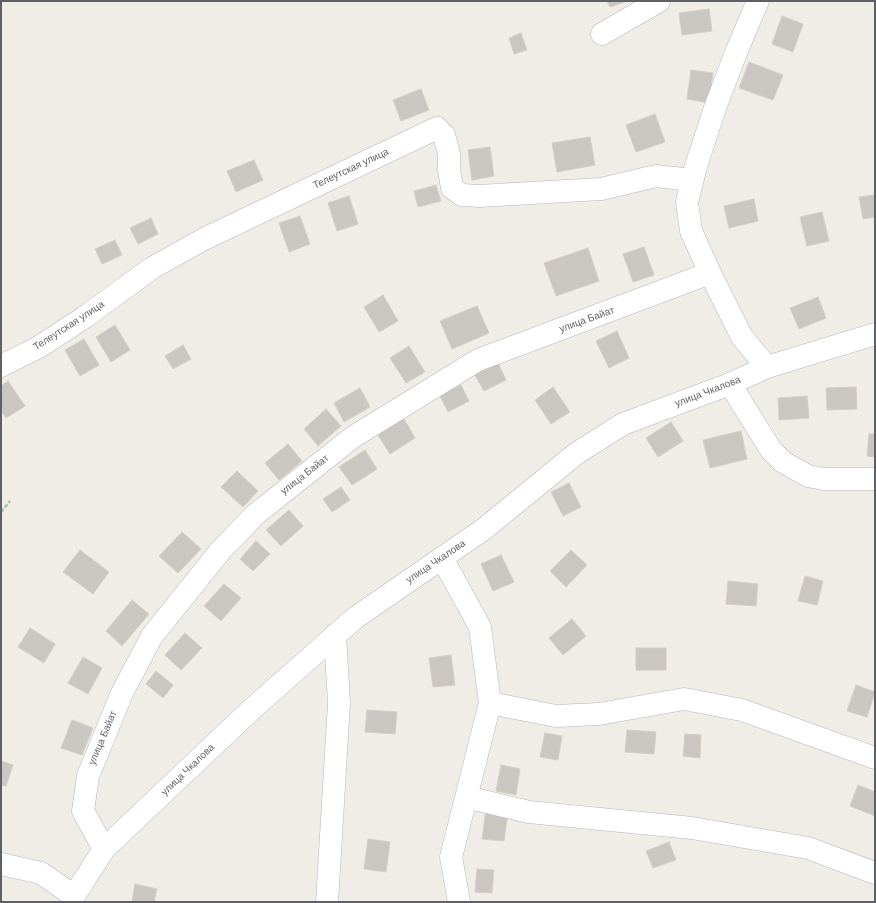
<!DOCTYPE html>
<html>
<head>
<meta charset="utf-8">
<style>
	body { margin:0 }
	#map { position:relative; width:876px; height:903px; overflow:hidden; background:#efede6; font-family:"DM Sans",sans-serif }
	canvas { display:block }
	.frame { position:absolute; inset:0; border:2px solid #5d6166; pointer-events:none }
</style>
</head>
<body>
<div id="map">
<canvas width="876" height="903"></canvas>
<div class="frame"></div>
</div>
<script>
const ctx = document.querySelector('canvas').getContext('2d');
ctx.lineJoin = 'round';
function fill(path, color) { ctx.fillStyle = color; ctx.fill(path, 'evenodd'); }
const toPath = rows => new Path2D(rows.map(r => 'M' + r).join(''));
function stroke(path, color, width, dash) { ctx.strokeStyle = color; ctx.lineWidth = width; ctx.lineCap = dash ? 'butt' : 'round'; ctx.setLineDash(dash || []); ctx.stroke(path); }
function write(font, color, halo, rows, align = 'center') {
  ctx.font = font + ' "DM Sans",sans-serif'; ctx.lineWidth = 3; ctx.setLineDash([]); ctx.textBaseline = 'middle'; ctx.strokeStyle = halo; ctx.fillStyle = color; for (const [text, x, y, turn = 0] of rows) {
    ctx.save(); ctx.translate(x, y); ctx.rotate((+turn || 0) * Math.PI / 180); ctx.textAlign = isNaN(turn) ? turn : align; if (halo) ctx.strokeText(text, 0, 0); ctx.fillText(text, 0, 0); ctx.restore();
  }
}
const building = toPath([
	[607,1,628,1,610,7,607,1],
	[709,9,712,31,682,35,679,13,709,9],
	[782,16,803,24,793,52,772,44,782,16],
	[521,33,527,50,514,54,509,38,521,33],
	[749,62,783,75,773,100,739,88,749,62],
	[691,70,713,73,709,103,687,99,691,70],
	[421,89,429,110,401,121,393,100,421,89],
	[655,114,665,142,636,152,626,125,655,114],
	[590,137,595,165,557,172,552,143,590,137],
	[490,147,494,176,472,180,468,150,490,147],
	[254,160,263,180,236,192,227,171,254,160],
	[436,185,441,201,418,207,414,191,436,185],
	[875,195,875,217,863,219,859,197,875,195],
	[349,196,358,224,337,231,328,203,349,196],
	[754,199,758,221,729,228,724,206,754,199],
	[822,212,829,241,807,246,800,217,822,212],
	[300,216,310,244,289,252,279,223,300,216],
	[151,218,158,234,138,244,130,228,151,218],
	[115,240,122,255,102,264,95,249,115,240],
	[644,247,654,275,633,282,623,254,644,247],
	[588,248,599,281,556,296,544,263,588,248],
	[383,295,398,321,379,332,364,307,383,295],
	[818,297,826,318,799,329,790,308,818,297],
	[477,306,489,333,452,349,440,321,477,306],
	[115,325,130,350,111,362,96,337,115,325],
	[617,331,629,358,609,368,596,341,617,331],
	[84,339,99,365,80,376,65,350,84,339],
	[183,345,191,359,173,369,165,356,183,345],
	[409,346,425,372,406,383,390,358,409,346],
	[498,363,506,380,484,391,475,375,498,363],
	[8,381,25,406,6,418,1,410,1,386,8,381],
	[461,385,469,401,448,412,440,396,461,385],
	[553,387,570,412,551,424,535,400,553,387],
	[856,387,857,409,827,410,826,388,856,387],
	[360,388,370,407,344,422,334,403,360,388],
	[807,396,809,418,779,420,778,398,807,396],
	[326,409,341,426,318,446,304,429,326,409],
	[404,419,415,438,390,454,378,435,404,419],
	[671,422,683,441,658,457,646,438,671,422],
	[741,431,747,459,710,468,703,440,741,431],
	[869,434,875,434,875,457,867,456,869,434],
	[288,444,302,461,279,480,265,463,288,444],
	[365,450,377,469,352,485,339,467,365,450],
	[237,471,258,491,243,507,221,487,237,471],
	[569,483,581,507,563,516,551,492,569,483],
	[341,487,350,500,332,512,323,499,341,487],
	[289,510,303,526,281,546,266,530,289,510],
	[182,532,201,549,178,573,159,556,182,532],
	[256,541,270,554,253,571,240,559,256,541],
	[80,550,109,572,93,594,63,572,80,550],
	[571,550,587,565,566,587,550,571,571,550],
	[501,555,514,582,493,591,481,564,501,555],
	[805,576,823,581,817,605,798,601,805,576],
	[728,581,758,584,756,606,726,604,728,581],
	[224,584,241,598,221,621,204,606,224,584],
	[132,600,149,614,122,646,106,631,132,600],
	[572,619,586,636,563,655,549,638,572,619],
	[30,628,55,644,44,663,18,647,30,628],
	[185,633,202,648,181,670,165,655,185,633],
	[636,648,666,648,666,670,636,670,636,648],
	[451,655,455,685,433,687,429,658,451,655],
	[83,657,102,668,88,694,68,683,83,657],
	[156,671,173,685,163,698,146,684,156,671],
	[856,685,875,692,867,717,847,711,856,685],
	[367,710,397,712,395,734,365,732,367,710],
	[72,720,93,728,82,755,61,748,72,720],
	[627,730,656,732,654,754,625,752,627,730],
	[545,733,562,736,558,760,540,757,545,733],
	[685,734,701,735,700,758,683,756,685,734],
	[1,761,13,765,6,786,1,785,1,761],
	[501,765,520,769,516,795,496,791,501,765],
	[858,785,875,792,875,816,850,806,858,785],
	[486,809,508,812,504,841,482,839,486,809],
	[368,839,390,842,386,872,364,869,368,839],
	[669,842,676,860,653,868,646,851,669,842],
	[477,869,494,870,492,893,475,892,477,869],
	[135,884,157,889,154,902,132,902,135,884]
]);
fill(building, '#cac7c3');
stroke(building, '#d4cec4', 1);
const minor = toPath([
	[758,1,737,50,715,108,696,166,687,202,691,231,710,273,742,337,767,367],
	[602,34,659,1],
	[1,366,39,347,85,317,152,268,204,239,437,128,444,135,449,154,449,170,452,188,462,195,479,196,601,189,656,176,692,180],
	[730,384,771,450,783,462,808,476,824,479,875,479],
	[442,558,480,627,490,703,451,857,459,902],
	[490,703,556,716,599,714,684,699,742,710,875,758],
	[466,797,529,812,692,828,808,848,875,873],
	[104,849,83,811,88,776,122,693,152,636,221,550,256,514,353,437,478,360,710,273],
	[1,864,41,873,74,896],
	[73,902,74,896,104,849,252,709,355,618,484,529,577,453,623,424,730,384,767,367,875,334],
	[327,902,339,703,335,635]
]);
stroke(minor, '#b3b6ba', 23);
stroke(toPath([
	[1,512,10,501]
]), '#9dc6a7', 2.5, [4, 2]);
stroke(minor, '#fff', 22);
write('10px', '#5d6166', '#fff', [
	["Телеутская улица",351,169,-25],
	["улица Байат",587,320,-20],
	["Телеутская улица",69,326,-33],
	["улица Чкалова",708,392,-21],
	["улица Байат",305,475,-38],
	["улица Чкалова",436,562,-34],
	["улица Байат",103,738,-67],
	["улица Чкалова",188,770,-44]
]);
</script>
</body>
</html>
